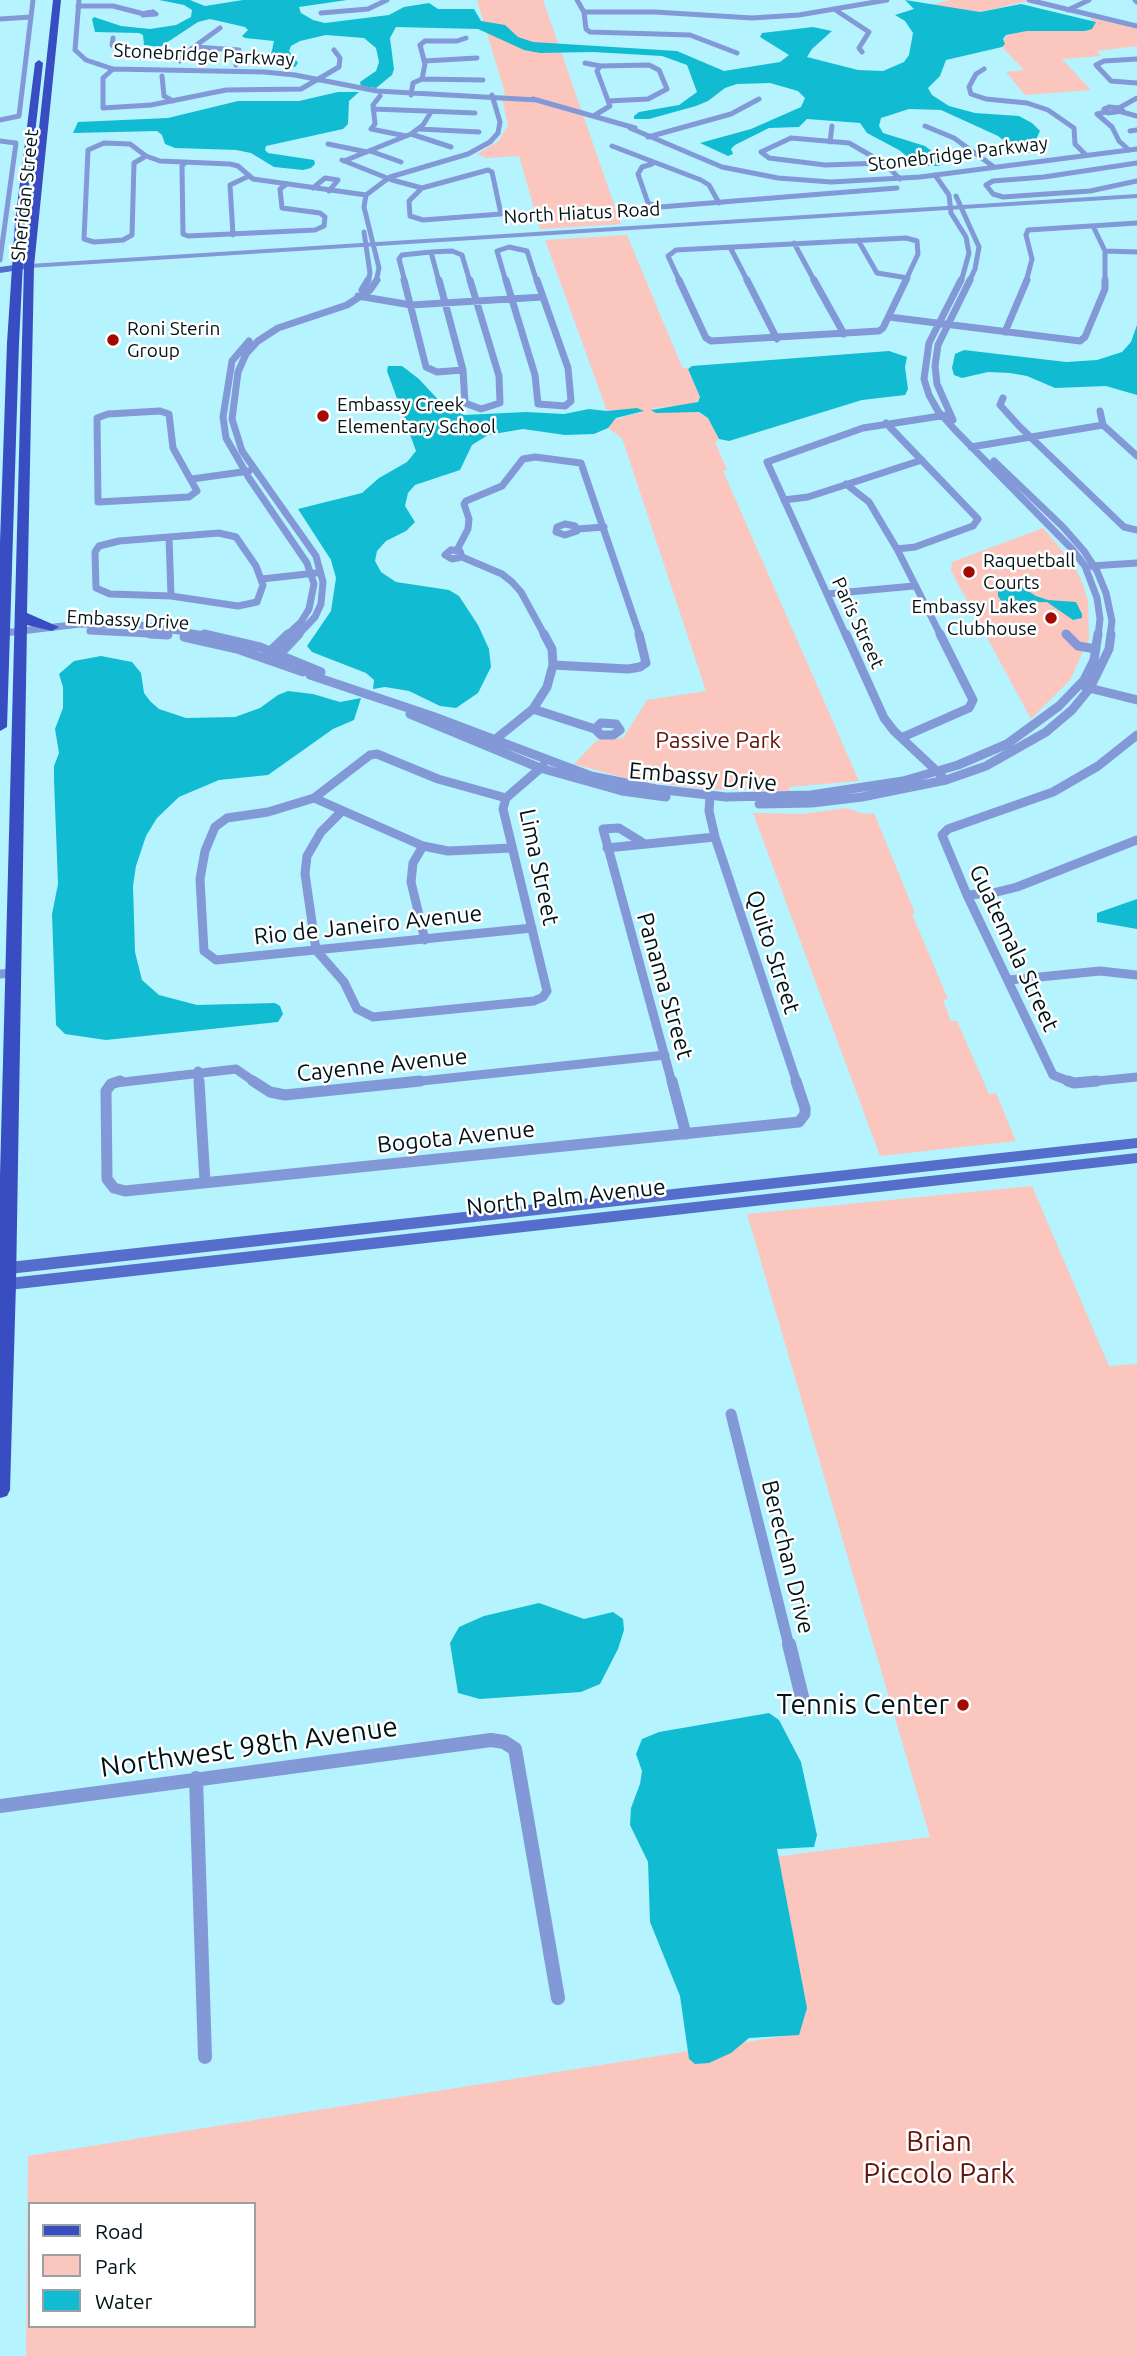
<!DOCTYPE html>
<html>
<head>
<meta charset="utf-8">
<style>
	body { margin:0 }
	#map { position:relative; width:1137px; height:2356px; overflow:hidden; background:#b5f3fe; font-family:Ubuntu,sans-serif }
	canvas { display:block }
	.legend { position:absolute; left:28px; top:2202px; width:228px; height:126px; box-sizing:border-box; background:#fff; border:2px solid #99a1a2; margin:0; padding:9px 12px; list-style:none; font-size:21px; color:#001317 }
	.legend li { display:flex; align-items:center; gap:14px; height:35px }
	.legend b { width:35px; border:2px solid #99a1a2 }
</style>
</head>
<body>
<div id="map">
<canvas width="1137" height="2356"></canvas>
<ul class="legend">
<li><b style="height:9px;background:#374dc1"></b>Road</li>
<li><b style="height:19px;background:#fbc6bd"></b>Park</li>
<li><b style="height:19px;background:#11bcd2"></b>Water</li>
</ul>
</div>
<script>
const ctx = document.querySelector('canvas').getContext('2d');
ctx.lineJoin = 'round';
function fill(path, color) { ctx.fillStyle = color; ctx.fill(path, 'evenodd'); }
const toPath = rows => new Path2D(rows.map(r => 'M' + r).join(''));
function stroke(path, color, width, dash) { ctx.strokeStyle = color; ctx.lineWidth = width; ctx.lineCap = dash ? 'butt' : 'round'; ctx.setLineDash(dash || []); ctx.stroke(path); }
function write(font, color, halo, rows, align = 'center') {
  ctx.font = font + ' Ubuntu,sans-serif'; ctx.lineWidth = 5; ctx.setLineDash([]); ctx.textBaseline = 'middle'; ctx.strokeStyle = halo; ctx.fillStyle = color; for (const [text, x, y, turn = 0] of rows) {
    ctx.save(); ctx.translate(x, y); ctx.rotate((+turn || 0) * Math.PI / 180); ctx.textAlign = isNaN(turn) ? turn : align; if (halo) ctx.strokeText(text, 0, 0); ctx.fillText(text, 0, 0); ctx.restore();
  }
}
fill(toPath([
	[477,0,543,0,621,224,540,229,519,156,486,158,477,154,499,141,508,125,502,99,505,93],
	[950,0,1026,0,1028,1,980,12,932,5],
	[1094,17,1137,27,1137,46,1097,51,1101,56,1062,59,1091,90,1025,95,1006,72,1024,70,1002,47,1006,35,1027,31,1085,31,1095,22,1090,19],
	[627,235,682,367,688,369,700,397,694,405,652,408,656,413,693,410,708,418,719,439,715,442,727,470,723,471,859,781,789,787,790,791,705,789,633,780,574,764,597,740,623,738,647,700,706,691,622,438,608,428,613,420,642,412,641,409,607,411,545,240],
	[1043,528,1068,558,1080,577,1088,600,1089,639,1070,680,1031,719,951,571,952,562],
	[847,808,864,814,874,813,915,913,912,914,948,999,943,1000,951,1021,957,1021,989,1094,996,1093,1016,1141,880,1156,753,813,802,814],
	[1032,1186,1109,1366,1137,1364,1137,2356,26,2356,28,2156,784,2036,743,1861,930,1837,747,1214],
	[30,2204,254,2204,254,2326,30,2326]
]), '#fbc6bd');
fill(toPath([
	[159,0,190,0,205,6,243,0,347,0,299,7,301,13,313,20,325,23,389,15,404,7,429,3,438,9,474,9,481,21,505,25,518,37,533,42,677,51,724,71,780,62,789,55,760,37,762,33,813,27,832,31,812,49,807,57,858,70,883,71,904,62,909,55,913,33,905,21,895,15,914,9,905,0,980,12,1021,4,1096,22,1092,29,1085,31,1027,31,1006,35,1003,39,1005,44,1002,47,946,60,940,76,928,88,932,95,949,106,975,113,1019,116,1032,123,1040,131,1034,144,1038,152,1020,154,998,136,941,110,909,109,881,118,879,126,883,133,925,146,946,162,939,166,919,166,899,150,867,133,860,123,807,119,799,127,769,128,735,145,731,149,733,154,728,156,700,143,751,129,801,107,805,98,798,91,770,83,737,84,725,88,708,101,696,106,649,119,634,119,634,116,639,112,679,105,697,92,687,65,662,56,593,52,540,53,524,50,478,29,396,27,390,38,394,69,392,75,376,88,361,86,360,82,376,71,379,62,376,48,364,38,326,35,300,41,291,46,289,51,298,63,295,67,269,64,274,41,245,38,242,36,248,30,245,27,210,19,198,22,160,47,144,45,143,35,139,33,95,32,92,19,94,17,121,26,150,29,176,25,191,17,192,10,184,5],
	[338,92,359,92,349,101,348,124,343,129,266,146,265,150,268,153,314,160,315,164,311,168,303,170,274,167,251,153,236,150,175,148,165,144,162,135,157,131,73,133,78,122,168,118,238,101,299,101],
	[1137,325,1137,395,1106,386,1055,388,1027,376,1010,373,988,372,962,378,954,375,952,368,955,354,964,350,1066,362,1097,360,1122,352,1131,342],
	[889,351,907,357,905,367,908,389,905,395,862,400,729,441,719,439,708,418,699,412,656,413,651,410,698,402,700,397,688,369,692,366],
	[388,366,402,366,419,379,444,406,464,415,526,412,564,414,589,409,607,411,637,408,644,411,616,418,608,428,594,434,565,435,523,429,488,435,472,445,460,470,415,485,408,493,405,506,415,522,406,531,386,541,377,551,375,561,381,572,396,582,449,590,459,596,478,625,489,649,491,667,478,693,456,708,440,706,409,691,385,687,373,689,374,680,366,673,312,652,307,646,331,611,336,578,331,560,298,509,362,493,379,478,407,462,416,451,387,371],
	[1022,587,1036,596,1048,600,1076,602,1082,614,1082,618,1073,620,1047,602,1007,603,1002,602,998,596,998,591,1003,588],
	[101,656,132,662,141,673,144,693,150,701,159,709,186,718,235,717,260,708,278,695,288,691,313,694,340,702,361,698,354,720,333,729,268,775,219,780,179,797,157,818,146,836,136,866,133,886,135,952,142,980,159,995,197,1005,275,1003,280,1006,283,1014,278,1022,106,1040,65,1034,56,1025,52,914,58,884,54,780,54,766,59,753,55,729,63,708,63,687,59,674,74,661],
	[1137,899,1137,929,1097,922,1097,913],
	[539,1603,584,1619,613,1612,623,1619,624,1630,618,1649,600,1684,581,1692,480,1699,458,1693,450,1643,459,1627,484,1616],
	[769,1713,779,1720,801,1762,817,1835,814,1847,777,1849,807,2008,799,2035,749,2038,731,2053,709,2063,695,2064,689,2059,680,1996,650,1922,648,1862,630,1825,631,1808,640,1784,642,1771,636,1754,642,1739,659,1732]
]), '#11bcd2');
stroke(toPath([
	[79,0,75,50,86,60,113,69,264,72,295,75,377,91,537,100],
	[577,0,584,12,586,29,590,32,690,35,737,53],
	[1029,0,1137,26],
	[1135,0,1137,2],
	[78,6,113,6,144,14],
	[834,9,869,32,859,48,862,52],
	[1068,10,1089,0],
	[153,12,156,14,143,15,146,13,153,12],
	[584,12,655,12,752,18,799,15,887,0],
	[321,13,368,9,387,0],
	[0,19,31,17],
	[113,38,112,45,123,54,135,57,181,58],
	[425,41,457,41,466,38],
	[194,47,239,50,236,65],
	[1137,59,1104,61,1096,65,1111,81,1137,83],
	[180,61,187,52,220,28],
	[424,61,477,58],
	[585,63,600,66,649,65,659,70,667,89,648,99,609,101],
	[113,69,103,78,103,108,151,105,226,90,301,89,339,67,340,58,334,50],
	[984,69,976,74,969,87,971,94,986,99,1027,103,1048,110,1074,128,1075,144,1086,155],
	[162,76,164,96,173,101],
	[422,79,483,80],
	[411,95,413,83,422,79,425,64,420,45,425,41],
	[380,96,373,105,375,124,371,129,406,136],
	[533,99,635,128],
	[1109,107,1120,108,1123,111,1108,113,1104,109,1109,107],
	[1119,108,1137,98],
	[373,109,426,111],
	[426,111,475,113],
	[1106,112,1097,114,1112,127,1119,141,1129,150],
	[1122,112,1137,116],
	[595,115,610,106,597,71,600,66],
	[0,120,19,116,33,0],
	[925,126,954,138,994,167],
	[630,128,722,167,778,178,831,182,920,177,1137,149],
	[419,129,479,132],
	[1130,131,1137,130],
	[411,134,451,147],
	[648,137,731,114,759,99],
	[791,138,849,143,884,163,825,165,769,158,761,152,791,138],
	[0,141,16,143,0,260],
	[830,142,832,126],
	[104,143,130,144,146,156,134,163,132,235,123,240,94,242,84,239,88,150,104,143],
	[328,144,367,152],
	[612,146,701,180,709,185,719,203],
	[370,151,401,162],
	[146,156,160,161,230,164,238,166,253,179,366,195],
	[342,160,392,180,422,188],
	[344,161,411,134,423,125,431,112],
	[185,163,182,166,183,234,188,236,315,230,324,226,325,217,320,213,282,208,280,189,287,184],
	[884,163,900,179],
	[1137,163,1044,177,993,181,986,185,993,194,1003,197,1090,191,1137,181],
	[652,164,642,167,638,174,648,203,660,207,897,188],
	[488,170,492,172,501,214,423,220,410,216,409,201,422,188,488,170],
	[935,175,949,195,951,213,966,237,969,253,961,282],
	[313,188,325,178,338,180,329,191],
	[956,196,979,247,975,269,969,282],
	[1093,226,1105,251,1105,282],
	[364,232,370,273,368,282],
	[233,235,230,185,247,177],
	[858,240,877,273,908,278],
	[794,243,815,282],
	[730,247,748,282],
	[1105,251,1137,252],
	[431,252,439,282],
	[431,252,452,251,462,255,470,282],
	[376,282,379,268,364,207,366,195,390,177,468,154,490,142,498,133,500,122,492,95],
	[405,282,399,259,402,255,431,252],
	[506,282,497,251,509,247,527,251,537,282],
	[680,282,668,256,676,250,906,238,917,241,918,254,905,282],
	[1026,282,1032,259,1026,235,1028,230,1137,223]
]), '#8398d7', 5);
stroke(toPath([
	[404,280,426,367,437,372,463,370],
	[439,280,463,370],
	[506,280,535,375,538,404,565,406,571,401,568,368,537,280],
	[679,280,706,338,711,341,879,331,883,328,906,280],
	[747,280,777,339],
	[814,280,844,334],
	[961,280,929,343,924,379,929,395,938,411,955,430,1072,549,1085,566,1097,598,1100,619,1098,636],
	[362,290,368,280],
	[358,296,411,305,543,297],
	[889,317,1080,341,1085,337,1105,289,1105,280],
	[1005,332,1027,280],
	[249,341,232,361,223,417,226,438,249,478,307,563,314,584,309,609,301,622,286,636],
	[463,370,465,403,481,409,500,403,499,376,470,280],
	[1003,398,1000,405,1019,426,1124,527,1137,530],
	[160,411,169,414,173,448,197,491,189,497,98,502,97,418,108,414,160,411],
	[1100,411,1103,425,1137,456],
	[953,420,937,384,935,366,938,345,970,280],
	[886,423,978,519,973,526,915,547,897,549],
	[971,447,1103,425],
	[994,461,1063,527,1084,551,1097,571,1106,593,1112,621,1110,636],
	[192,479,249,471],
	[846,484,869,502,897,549,941,636],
	[784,500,808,497,922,460],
	[565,524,575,526,577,531,565,535,556,532,557,527,565,524],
	[577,529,604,527],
	[219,533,236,537,256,566,263,585,257,602,238,606,171,596,110,594,96,588,95,552,99,546,119,541,219,533],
	[169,537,171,596],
	[451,550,460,551,462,557,452,559,445,555,451,550],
	[457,550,468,529,469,519,464,504,466,501,502,486,523,459,535,457,581,463,640,636],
	[462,557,502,574,512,582,521,592,545,636],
	[1091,566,1137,563],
	[262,579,316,573],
	[827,594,914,586],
	[90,631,168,635],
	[4,633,80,624,140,625,211,636],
	[297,636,315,617,321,604,323,582,316,556,242,451,232,419,238,372,246,354,258,341,278,328,347,305,370,290,377,280],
	[846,636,767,462,863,428,947,415]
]), '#8398d7', 7);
stroke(toPath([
	[150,634,168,635],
	[204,634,260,647,321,672],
	[846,634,884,718,894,731,942,776],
	[1066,634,1078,646,1096,649],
	[184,637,237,649,303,672],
	[266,655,288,634],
	[265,658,285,649,299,634],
	[553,665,628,669,640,667,646,663,639,634],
	[310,675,432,716,591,776,656,789,726,797,811,795,903,781,958,765,1007,744,1059,706,1084,680,1094,660,1098,634],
	[1085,687,1137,700],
	[533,709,595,729],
	[410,714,540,768,622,791,666,797],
	[601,723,616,724,620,730,613,735,601,735,595,729,601,723],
	[903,737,969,708,973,700,940,634],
	[492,742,533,709,547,687,553,665,552,649,544,634],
	[710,796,709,811,715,837,797,1083],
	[314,798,423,846,448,851,512,848],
	[506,798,438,779,377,754,370,755,314,798,268,812,227,818,215,827,205,851,200,879,204,951,216,960,532,928],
	[759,804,812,803,862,797,946,780,986,766,1046,732,1072,710,1090,688,1109,649,1111,634],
	[342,811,321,832,307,856,305,874,316,950,344,982,357,1009,373,1017,534,1001,543,997,547,991,503,809,506,798,543,766],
	[645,844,619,828,603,829,672,1083],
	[423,846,413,863,411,882,425,940],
	[607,848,715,837],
	[967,895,993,893,1017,887,1137,840],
	[0,974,12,973],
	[1009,980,1100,971,1137,975],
	[198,1071,199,1083],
	[115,1083,236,1069,256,1083],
	[403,1083,665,1055],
	[1073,1083,1053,1075,967,895,942,835,948,829,1053,792,1098,766,1137,735],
	[1078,1083,1137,1077]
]), '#8398d7', 9);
stroke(toPath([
	[120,1081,111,1084,106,1091,107,1179,114,1188,125,1191,799,1122,805,1114,805,1108,796,1081],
	[199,1081,205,1182],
	[253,1081,270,1092,285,1095,420,1081],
	[672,1081,686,1134],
	[1068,1081,1074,1083,1097,1081],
	[731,1414,789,1646]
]), '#8398d7', 11);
stroke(toPath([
	[789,1644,805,1709],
	[196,1778,205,2057],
	[0,1806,491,1740,504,1742,515,1749,558,1998]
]), '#8398d7', 14);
fill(toPath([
	[1137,194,1137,198,29,268,25,266,29,264,1137,194]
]), '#8398d7');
fill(toPath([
	[29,263,34,266,32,268,0,273,0,267,29,263],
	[1137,1138,1137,1148,0,1275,0,1263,1137,1138],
	[1137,1153,1137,1163,0,1291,0,1279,1137,1153]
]), '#556ecb');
fill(toPath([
	[53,0,61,0,34,266,27,613,59,627,52,631,27,625,16,1283,10,1490,7,1496,0,1498,0,1175,24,266,53,0],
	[39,60,43,63,25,222,19,343,7,727,0,731,0,542,7,343,15,222,35,63,39,60]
]), '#374dc1');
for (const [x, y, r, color] of [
	[113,340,7,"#a20a02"],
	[323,416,7,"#a20a02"],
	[969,572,7,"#a20a02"],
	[1051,618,7,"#a20a02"],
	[963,1705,7,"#a20a02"]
]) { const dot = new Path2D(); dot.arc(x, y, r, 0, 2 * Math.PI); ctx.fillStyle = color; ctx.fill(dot); stroke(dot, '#fff', 2.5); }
write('19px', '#001317', '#fff', [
	["Stonebridge Parkway",204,55,3],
	["Stonebridge Parkway",958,154,-7],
	["Sheridan Street",25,195,-84],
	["North Hiatus Road",582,213,-3],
	["Embassy Drive",128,620,3],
	["Paris Street",858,623,65]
]);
write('19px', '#001317', '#fff', [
	["Roni Sterin",127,329],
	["Group",127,351],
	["Embassy Creek",337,405],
	["Elementary School",337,427],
	["Raquetball",983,561],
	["Courts",983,583],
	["Embassy Lakes",1037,607,"right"],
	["Clubhouse",1037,629,"right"]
], 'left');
write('23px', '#62150d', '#fff', [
	["Passive Park",718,740]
]);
write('23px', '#001317', '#fff', [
	["Embassy Drive",703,777,5],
	["Lima Street",539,867,78],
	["Rio de Janeiro Avenue",368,925,-6],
	["Guatemala Street",1014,948,65],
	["Quito Street",773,952,72],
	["Panama Street",665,986,74],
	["Cayenne Avenue",382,1065,-6],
	["Bogota Avenue",456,1137,-6],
	["North Palm Avenue",566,1197,-6],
	["Berechan Drive",788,1557,76]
]);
write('28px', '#001317', '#fff', [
	["Tennis Center",949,1705]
], 'right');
write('28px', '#001317', '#fff', [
	["Northwest 98th Avenue",249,1747,-8]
]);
write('28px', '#62150d', '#fff', [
	["Brian",939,2142],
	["Piccolo Park",939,2174]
]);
</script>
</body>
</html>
